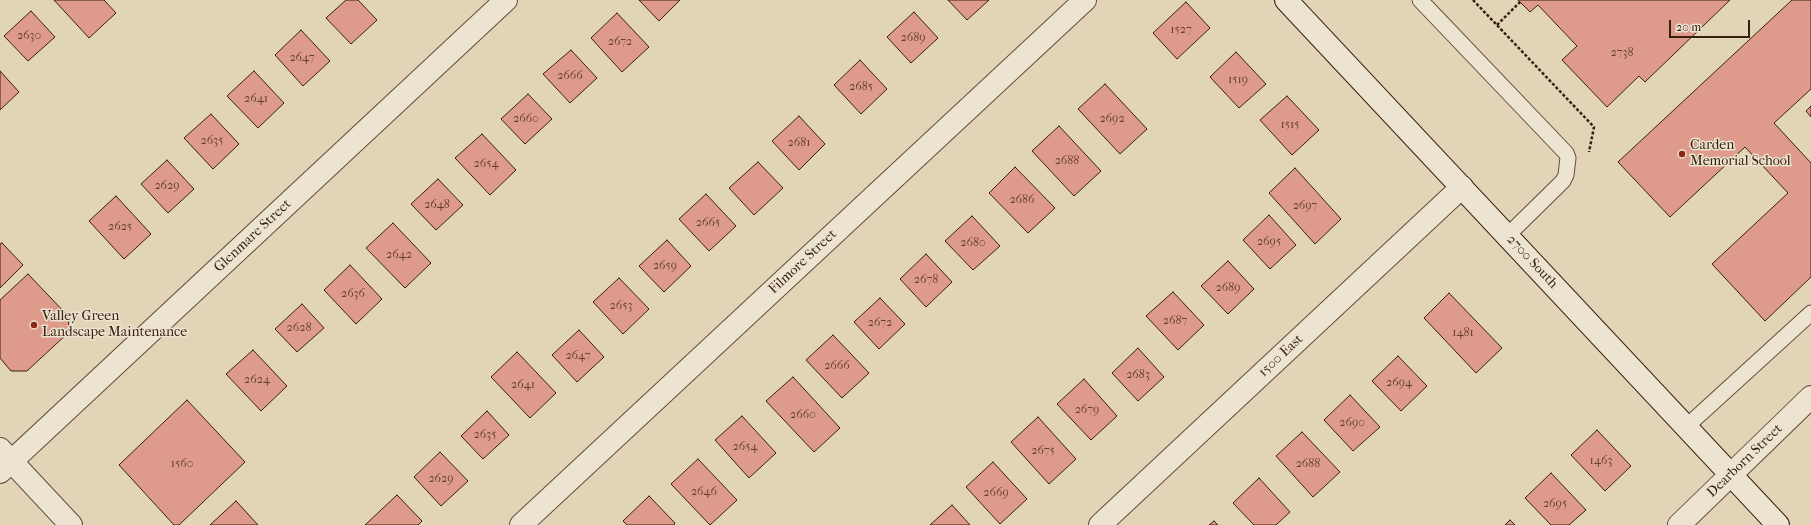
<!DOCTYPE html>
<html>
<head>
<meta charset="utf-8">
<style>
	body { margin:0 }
	#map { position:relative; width:1811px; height:525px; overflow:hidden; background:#e2d4b7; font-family:"IM FELL French Canon",serif }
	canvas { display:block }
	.scale { position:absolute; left:1669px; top:20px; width:81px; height:18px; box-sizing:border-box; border:2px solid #39200e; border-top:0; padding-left:5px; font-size:12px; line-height:14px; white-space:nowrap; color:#39200e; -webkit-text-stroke:3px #ece3d0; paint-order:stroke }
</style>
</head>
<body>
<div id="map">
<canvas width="1811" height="525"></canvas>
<div class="scale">20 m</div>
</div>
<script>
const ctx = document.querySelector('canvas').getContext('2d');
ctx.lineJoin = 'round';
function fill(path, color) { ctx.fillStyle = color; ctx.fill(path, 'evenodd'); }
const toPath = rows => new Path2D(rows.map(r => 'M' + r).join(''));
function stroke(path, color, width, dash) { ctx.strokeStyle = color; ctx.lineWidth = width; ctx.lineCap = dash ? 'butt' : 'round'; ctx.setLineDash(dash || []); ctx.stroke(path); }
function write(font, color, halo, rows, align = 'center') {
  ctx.font = font + ' "IM FELL French Canon",serif'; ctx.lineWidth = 3; ctx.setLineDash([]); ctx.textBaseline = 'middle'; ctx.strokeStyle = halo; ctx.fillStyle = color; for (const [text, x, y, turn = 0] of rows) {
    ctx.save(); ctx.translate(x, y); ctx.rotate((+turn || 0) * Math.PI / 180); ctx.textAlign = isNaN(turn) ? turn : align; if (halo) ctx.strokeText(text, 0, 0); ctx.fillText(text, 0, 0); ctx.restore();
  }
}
const building = toPath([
	[54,0,104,0,116,13,89,38,54,0],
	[346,0,358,0,377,20,351,44,326,18,346,0],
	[639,0,680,0,659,21,639,0],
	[948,0,989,0,967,20,948,0],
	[1518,0,1730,0,1645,82,1639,76,1607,107,1562,60,1577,46,1538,5,1530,12,1518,0],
	[1792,0,1811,0,1811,89,1774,123,1811,163,1811,277,1765,321,1712,264,1788,193,1745,147,1670,217,1618,162,1792,0],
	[1186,2,1210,28,1177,59,1153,33,1186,2],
	[31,11,55,37,28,61,4,36,31,11],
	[914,12,938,38,911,63,887,37,914,12],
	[617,13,649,47,622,72,591,38,617,13],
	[301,30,330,61,303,86,275,55,301,30],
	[571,50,597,78,570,103,543,74,571,50],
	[1236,52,1266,84,1239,108,1210,77,1236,52],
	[860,60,887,89,861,114,834,85,860,60],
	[0,71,19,92,0,110,0,71],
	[254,71,284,103,258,128,227,96,254,71],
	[1105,84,1147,129,1120,154,1078,109,1105,84],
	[528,94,552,119,525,144,501,119,528,94],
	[1287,96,1319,130,1292,155,1260,120,1287,96],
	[1811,106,1811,117,1806,111,1811,106],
	[211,114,239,144,213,169,184,138,211,114],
	[799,116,825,144,799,170,772,141,799,116],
	[1059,126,1101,171,1074,196,1032,151,1059,126],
	[482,134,516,170,490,195,455,158,482,134],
	[167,160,194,189,168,213,141,184,167,160],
	[758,162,783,188,754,215,729,188,758,162],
	[1015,167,1055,208,1028,233,989,193,1015,167],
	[1295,168,1341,219,1315,244,1269,193,1295,168],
	[438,179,463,205,436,230,411,204,438,179],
	[706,194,736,226,709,251,679,219,706,194],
	[116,196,151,234,124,259,89,221,116,196],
	[1269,215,1296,245,1270,269,1243,240,1269,215],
	[972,216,1000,246,973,270,945,241,972,216],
	[393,223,431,263,405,288,366,248,393,223],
	[667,240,691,266,664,292,639,266,667,240],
	[2,243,23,265,0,288,0,244,2,243],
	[926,254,952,282,926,307,900,279,926,254],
	[1228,261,1254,289,1228,314,1201,286,1228,261],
	[350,265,382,299,356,324,324,290,350,265],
	[28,274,69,317,68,333,27,371,11,371,0,358,0,300,28,274],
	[619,278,649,309,623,334,593,302,619,278],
	[1173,292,1204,325,1178,350,1146,316,1173,292],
	[1449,293,1502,348,1476,373,1424,318,1449,293],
	[880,298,905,324,879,349,854,322,880,298],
	[302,304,324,328,297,352,275,329,302,304],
	[579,330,604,357,577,382,552,355,579,330],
	[833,335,869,373,842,398,806,360,833,335],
	[1138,348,1164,377,1138,401,1112,373,1138,348],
	[253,350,287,386,261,411,226,374,253,350],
	[517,352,556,393,530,418,491,377,517,352],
	[1398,356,1427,386,1401,411,1372,381,1398,356],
	[793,377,840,428,814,452,766,401,793,377],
	[1084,379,1117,416,1091,440,1057,404,1084,379],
	[1350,395,1380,427,1353,451,1324,420,1350,395],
	[187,400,245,462,179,525,174,525,119,465,187,400],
	[487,411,509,435,483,459,461,436,487,411],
	[742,416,776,453,749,478,715,440,742,416],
	[1038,417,1076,459,1049,484,1011,442,1038,417],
	[1597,430,1631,466,1605,491,1571,455,1597,430],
	[1302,432,1340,472,1313,497,1276,456,1302,432],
	[440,452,468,481,441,506,414,477,440,452],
	[698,459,737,500,710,525,671,484,698,459],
	[993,462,1027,499,1000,524,966,487,993,462],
	[1551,473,1586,510,1569,525,1551,525,1525,498,1551,473],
	[1259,478,1290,512,1276,525,1254,525,1233,503,1259,478],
	[397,495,422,521,418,525,365,525,397,495],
	[649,496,675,523,674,525,627,525,623,521,649,496],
	[236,501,258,525,210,525,236,501],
	[952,505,970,525,930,525,952,505],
	[1510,520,1515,525,1505,525,1510,520],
	[1214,521,1218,525,1209,525,1214,521]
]);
fill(building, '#de9b8c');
stroke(building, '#39200e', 1);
const lane = toPath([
	[1420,0,1566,153,1568,158,1566,175,1563,181,1507,236],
	[1686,427,1811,313]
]);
const street = toPath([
	[0,449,71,525],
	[0,472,506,0],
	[521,525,1085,0],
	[1100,525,1462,187],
	[1679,525,1811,397]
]);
const secondary = toPath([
	[1286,0,1778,525]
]);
stroke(lane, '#634d38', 17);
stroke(street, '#634d38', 24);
stroke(secondary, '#39200e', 24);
stroke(toPath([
	[1473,0,1594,127,1589,152],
	[1497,25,1520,2]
]), '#39200e', 2.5, [3, 2]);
stroke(lane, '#ece3d0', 15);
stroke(street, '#ece3d0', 22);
stroke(secondary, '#ece3d0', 22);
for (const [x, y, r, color] of [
	[1682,154,4,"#8f2418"],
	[34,325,4,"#8f2418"]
]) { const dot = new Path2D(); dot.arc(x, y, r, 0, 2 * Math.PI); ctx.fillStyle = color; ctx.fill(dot); stroke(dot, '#ece3d0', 1.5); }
write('12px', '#623f2e', null, [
	["1527",1181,30],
	["2630",29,36],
	["2689",913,38],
	["2672",620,42],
	["2738",1622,53],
	["2647",302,58],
	["2666",570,76],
	["1519",1238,80],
	["2685",861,87],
	["2641",256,99],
	["2660",526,119],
	["2692",1112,119],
	["1515",1290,125],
	["2635",212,141],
	["2681",799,143],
	["2688",1067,161],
	["2654",486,164],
	["2629",167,186],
	["2686",1022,200],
	["2648",437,205],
	["2697",1305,206],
	["2665",708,223],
	["2625",120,227],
	["2695",1269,242],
	["2680",973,243],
	["2642",399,255],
	["2659",665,266],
	["2678",926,280],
	["2689",1228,288],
	["2636",353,294],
	["2653",621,306],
	["2687",1175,321],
	["2672",880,323],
	["2628",299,328],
	["1481",1463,333],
	["2647",578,356],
	["2666",837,366],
	["2683",1138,375],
	["2624",257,380],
	["2694",1399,383],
	["2641",523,385],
	["2679",1087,410],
	["2660",803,415],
	["2690",1352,423],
	["2635",485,435],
	["2654",745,447],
	["2675",1043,451],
	["1463",1601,461],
	["1560",182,464],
	["2688",1308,464],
	["2629",441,479],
	["2646",704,492],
	["2669",996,493],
	["2695",1555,504]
]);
write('14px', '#39200e', '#ece3d0', [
	["Carden",1690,146],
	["Memorial School",1690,162],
	["Valley Green",42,317],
	["Landscape Maintenance",42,333]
], 'left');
write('14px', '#39200e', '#ece3d0', [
	["Glenmare Street",253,236,-43],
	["Filmore Street",803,262,-43],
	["2700 South",1532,262,47],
	["1500 East",1281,356,-43],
	["Dearborn Street",1745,461,-44]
]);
</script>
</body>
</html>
